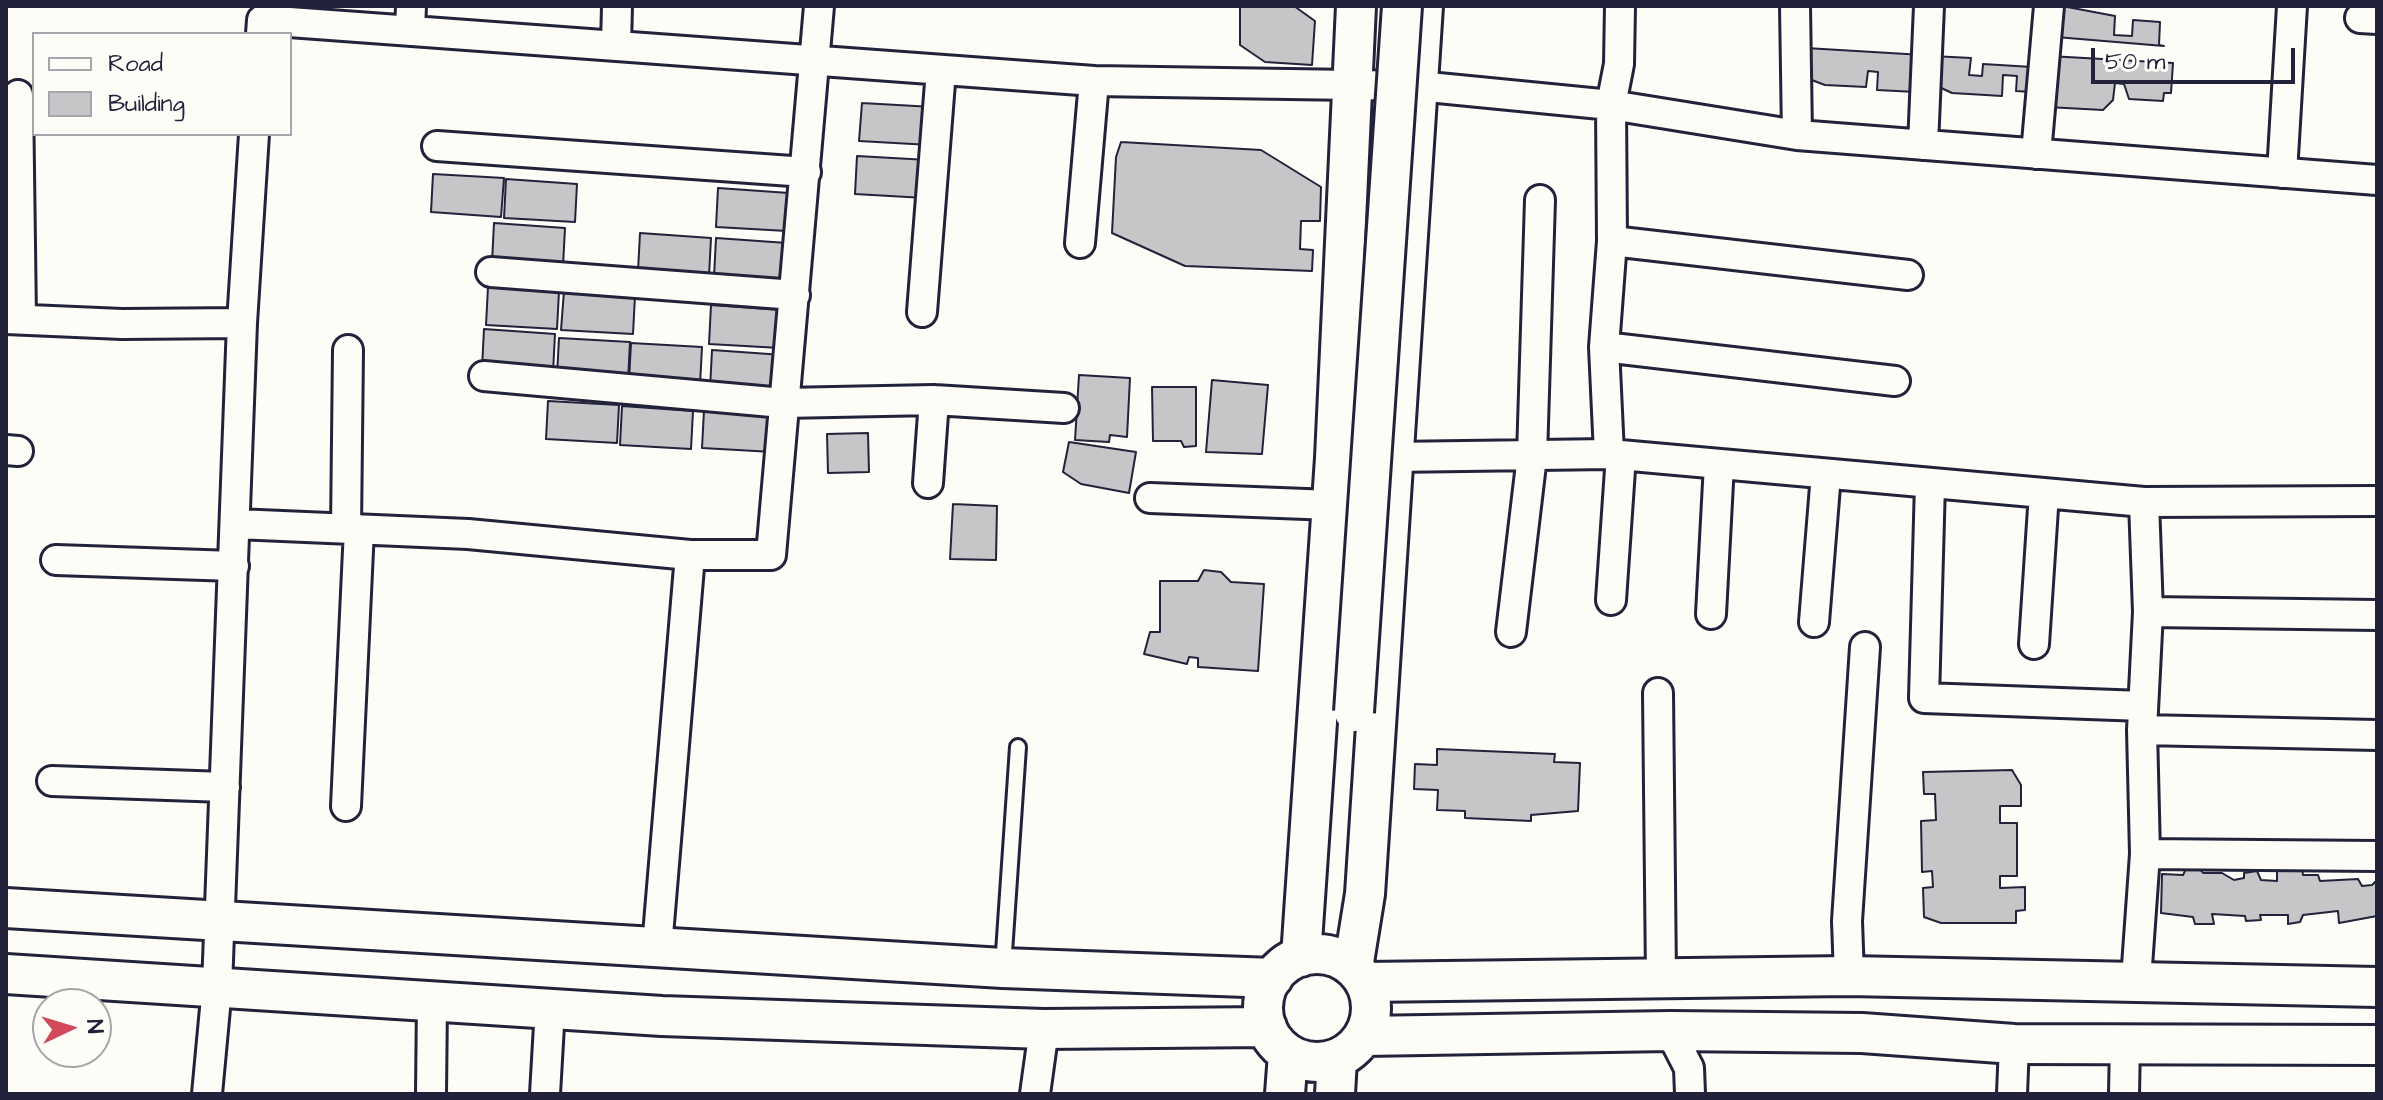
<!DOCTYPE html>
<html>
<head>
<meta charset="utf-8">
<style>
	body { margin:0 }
	#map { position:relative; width:2383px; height:1100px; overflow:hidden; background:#fdfcf7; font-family:"Architects Daughter",sans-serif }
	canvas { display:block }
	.frame { position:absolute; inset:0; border:8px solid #22223b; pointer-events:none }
	.legend { position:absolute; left:32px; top:32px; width:260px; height:104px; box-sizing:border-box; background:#fdfcf7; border:2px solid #a5a5ac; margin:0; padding:10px 14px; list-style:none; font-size:24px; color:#22223b }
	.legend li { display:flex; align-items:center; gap:16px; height:40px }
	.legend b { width:40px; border:2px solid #a5a5ac }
	.north { position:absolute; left:32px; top:988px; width:80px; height:80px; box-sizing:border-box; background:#fdfcf7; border:2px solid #a5a5ac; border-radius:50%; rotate:86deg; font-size:22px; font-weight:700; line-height:32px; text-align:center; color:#22223b }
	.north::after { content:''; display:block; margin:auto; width:28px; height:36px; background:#d1495b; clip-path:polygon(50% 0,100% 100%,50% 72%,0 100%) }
	.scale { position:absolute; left:2091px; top:48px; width:204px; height:36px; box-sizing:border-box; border:4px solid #22223b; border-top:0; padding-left:10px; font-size:24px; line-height:28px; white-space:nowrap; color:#22223b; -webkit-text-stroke:6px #fdfcf7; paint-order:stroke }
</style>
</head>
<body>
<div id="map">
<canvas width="2383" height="1100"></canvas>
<div class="frame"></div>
<ul class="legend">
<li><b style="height:10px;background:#fdfcf7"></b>Road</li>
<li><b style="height:22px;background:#c6c6c8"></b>Building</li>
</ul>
<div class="north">N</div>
<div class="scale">50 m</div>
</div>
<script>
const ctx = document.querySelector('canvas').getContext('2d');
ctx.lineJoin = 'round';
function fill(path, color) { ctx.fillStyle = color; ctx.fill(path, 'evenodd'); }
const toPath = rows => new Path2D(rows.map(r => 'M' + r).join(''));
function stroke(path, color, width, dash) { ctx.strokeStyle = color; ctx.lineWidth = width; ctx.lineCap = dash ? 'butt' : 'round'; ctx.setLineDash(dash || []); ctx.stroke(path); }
const building = toPath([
	[1240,6,1294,6,1315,21,1312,65,1265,62,1240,45,1240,6],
	[2062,6,2115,16,2114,35,2132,36,2133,20,2160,22,2159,45,2164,46,2056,37,2062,6],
	[1806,48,1923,55,1916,92,1877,90,1878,72,1868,71,1866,87,1825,85,1809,79,1806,48],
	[1932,56,1971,58,1969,75,1982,76,1983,64,2032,67,2031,92,2016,91,2017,76,2003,75,2002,96,1952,93,1937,86,1932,56],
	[2049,56,2173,63,2171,93,2164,93,2163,101,2129,99,2124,84,2115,83,2113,100,2103,110,2047,107,2049,56],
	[862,103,933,107,930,145,859,141,862,103],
	[1121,142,1261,150,1321,187,1320,221,1301,221,1300,249,1313,250,1312,271,1185,266,1112,233,1116,157,1121,142],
	[857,156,928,160,925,198,855,194,857,156],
	[433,174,504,178,501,217,431,212,433,174],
	[506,179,577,184,575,222,504,218,506,179],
	[718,188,789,193,787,231,716,227,718,188],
	[494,223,565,228,563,266,492,262,494,223],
	[640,233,711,238,709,276,638,271,640,233],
	[716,238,787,243,785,281,714,277,716,238],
	[488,287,559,291,557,329,486,325,488,287],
	[564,291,635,296,633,334,561,330,564,291],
	[711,305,782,310,780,348,709,344,711,305],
	[484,329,555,334,553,372,482,368,484,329],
	[559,338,630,342,628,381,557,376,559,338],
	[631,343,702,347,700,385,629,381,631,343],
	[712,350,783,355,780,393,710,389,712,350],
	[1079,375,1130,378,1127,437,1110,435,1109,442,1075,440,1079,375],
	[1212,380,1268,385,1262,454,1206,452,1212,380],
	[1152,387,1196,387,1196,446,1184,447,1181,441,1153,441,1152,387],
	[548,401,619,405,617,443,546,439,548,401],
	[622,406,693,411,691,449,620,445,622,406],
	[704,410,775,414,773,452,702,448,704,410],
	[868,433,869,472,828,473,827,434,868,433],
	[1069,442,1136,452,1129,493,1081,484,1063,472,1069,442],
	[953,504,997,506,996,560,950,559,953,504],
	[1204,570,1221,572,1231,582,1264,584,1258,671,1198,667,1198,658,1189,657,1187,664,1144,654,1150,632,1160,632,1160,581,1198,581,1204,570],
	[1437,749,1555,754,1554,762,1580,763,1578,811,1531,815,1531,821,1465,818,1465,811,1437,810,1438,790,1414,789,1415,764,1437,765,1437,749],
	[2012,770,2021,785,2021,806,2000,806,2000,823,2017,823,2017,876,2000,876,2000,888,2025,887,2025,910,2016,911,2016,923,1941,923,1924,917,1923,888,1933,887,1932,871,1922,872,1921,821,1936,820,1935,794,1924,794,1923,772,2012,770],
	[2302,867,2303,875,2318,875,2320,881,2358,879,2362,886,2372,885,2377,880,2377,916,2339,923,2338,911,2303,915,2300,922,2288,924,2288,915,2260,915,2261,920,2246,921,2245,916,2212,914,2214,924,2195,924,2193,917,2161,913,2162,874,2183,875,2186,869,2199,868,2203,873,2222,873,2234,880,2244,878,2244,873,2257,871,2261,880,2277,881,2277,870,2302,867]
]);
fill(building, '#c6c6c8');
stroke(building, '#22223b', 2);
const lane = toPath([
	[1003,967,1018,747]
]);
const street = toPath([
	[1795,6,1797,135],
	[2360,18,2377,19],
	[410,31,411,6],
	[261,34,262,20,1094,81,1418,86,1611,105,1797,135,2377,180],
	[616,46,617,6],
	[18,95,21,319],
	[1923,145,1929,6],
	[437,146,806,172],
	[2036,154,2049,6],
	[2282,173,2292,6],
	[1612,241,1908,275],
	[1080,243,1094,81],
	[491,272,795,295],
	[922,312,941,70],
	[6,319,122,324,242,323],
	[1604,347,1895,381],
	[484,376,783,403,934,400,1064,408],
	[6,450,18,451],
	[1609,454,1604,347,1612,241,1611,105,1619,64,1620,6],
	[1392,457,1609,454,2144,502,2377,501],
	[928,483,934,400],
	[1930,483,1924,698,2143,706],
	[1150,498,1332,505],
	[236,524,468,534,690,555,771,555,819,6],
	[346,529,348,350],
	[56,560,234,566],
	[1611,600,1621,455],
	[2148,612,2377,615],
	[1711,614,1719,464],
	[1814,622,1826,474],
	[1511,632,1532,456,1540,200],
	[2034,644,2044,493],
	[1658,693,1661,978],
	[2142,730,2377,735],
	[52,781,225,787],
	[346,806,359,529],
	[2145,854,2377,856],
	[657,947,690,555],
	[1849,976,1847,921,1865,647],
	[2136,980,2145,854,2142,730,2148,612,2144,502],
	[1670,1031,1689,1068,1690,1094],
	[207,1094,217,987,242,323,254,134],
	[431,1094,432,1001],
	[545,1094,550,1008],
	[1035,1094,1044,1029],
	[2012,1094,2014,1044],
	[2124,1094,2125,1043]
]);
const secondary = toPath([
	[6,908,1003,968,1273,978],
	'1263 1008a54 54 0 1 1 108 0a54 54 0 1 1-108 0Z',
	[1301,957,1335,458,1356,6],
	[1353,968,1365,894,1423,6],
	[6,974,662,1016,1044,1029,1267,1027],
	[1365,982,1849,976,2377,987],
	[1364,1036,1670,1031,1862,1033,2014,1044,2377,1045],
	[1285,1094,1288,1054],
	[1335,1094,1337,1059]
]);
stroke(lane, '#22223b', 20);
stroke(street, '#22223b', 34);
stroke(secondary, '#22223b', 44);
stroke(lane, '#fdfcf7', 14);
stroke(street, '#fdfcf7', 28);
stroke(secondary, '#fdfcf7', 38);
const secondaryBridge = toPath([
	[1354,712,1402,6]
]);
stroke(secondaryBridge, '#22223b', 44, []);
stroke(secondaryBridge, '#fdfcf7', 38);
</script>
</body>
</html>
